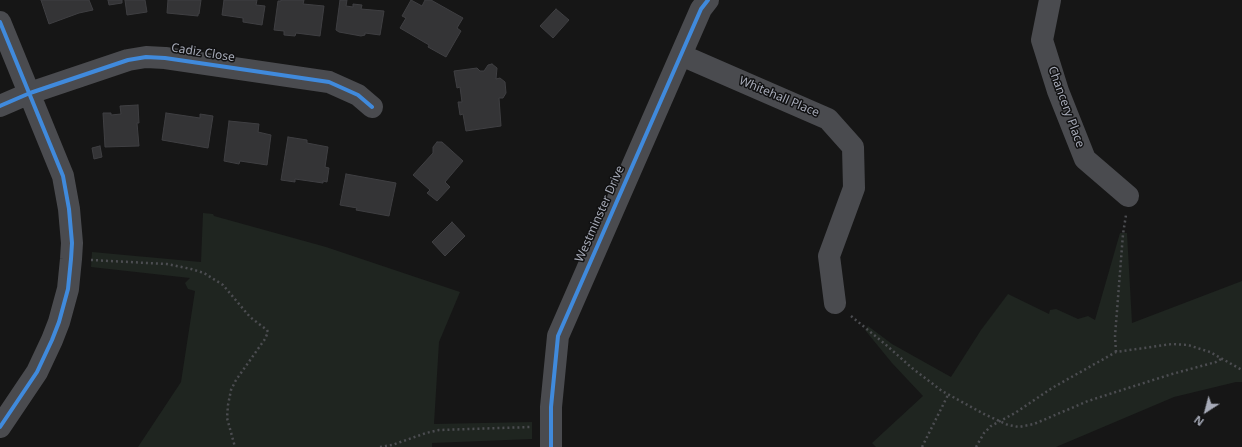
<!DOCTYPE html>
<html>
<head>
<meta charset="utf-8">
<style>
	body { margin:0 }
	#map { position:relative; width:1242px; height:447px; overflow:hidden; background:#161616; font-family:"Noto Sans",sans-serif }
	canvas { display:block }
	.north { position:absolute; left:1186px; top:391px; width:40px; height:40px; -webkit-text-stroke:3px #111112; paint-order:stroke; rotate:216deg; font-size:11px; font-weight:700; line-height:16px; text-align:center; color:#a7abb8 }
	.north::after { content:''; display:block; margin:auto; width:14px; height:18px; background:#a7abb8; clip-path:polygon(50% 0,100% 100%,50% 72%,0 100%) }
</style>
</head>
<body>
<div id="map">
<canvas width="1242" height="447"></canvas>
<div class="north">N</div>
</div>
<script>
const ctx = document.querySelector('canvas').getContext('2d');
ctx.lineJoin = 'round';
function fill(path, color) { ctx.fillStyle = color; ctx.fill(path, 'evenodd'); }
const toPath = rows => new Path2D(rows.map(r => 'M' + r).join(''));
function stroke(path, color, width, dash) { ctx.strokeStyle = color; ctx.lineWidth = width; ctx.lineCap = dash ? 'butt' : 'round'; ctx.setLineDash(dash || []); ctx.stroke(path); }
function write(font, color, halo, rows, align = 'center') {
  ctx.font = font + ' "Noto Sans",sans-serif'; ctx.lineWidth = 3; ctx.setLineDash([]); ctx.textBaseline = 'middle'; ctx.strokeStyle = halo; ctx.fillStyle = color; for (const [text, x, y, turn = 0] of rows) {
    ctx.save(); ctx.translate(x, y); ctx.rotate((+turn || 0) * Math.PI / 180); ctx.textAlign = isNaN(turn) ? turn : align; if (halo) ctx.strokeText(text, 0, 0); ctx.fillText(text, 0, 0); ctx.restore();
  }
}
fill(toPath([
	[203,213,213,214,214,216,326,247,460,292,439,342,434,424,532,422,532,439,432,443,432,447,138,447,181,382,195,291,188,289,185,283,190,278,91,267,92,252,201,262],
	[1120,233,1127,233,1132,323,1242,281,1242,382,1236,382,1174,397,1056,447,876,447,872,443,923,396,892,363,865,330,868,326,892,344,951,377,981,330,1008,294,1049,314,1050,310,1056,309,1078,319,1088,316,1095,320]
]), '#1f2520');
const building = toPath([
	[41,0,89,0,93,10,79,13,49,24,41,0],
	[108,0,122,0,122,3,109,5,108,0],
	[125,0,145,0,147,12,127,15,125,0],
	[168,0,201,0,199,14,198,14,198,16,167,13,168,0],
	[224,0,257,0,256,5,265,6,262,25,243,22,243,18,222,15,224,0],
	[281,0,304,0,303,4,324,6,320,36,296,33,295,36,284,35,284,31,274,30,278,1,281,1,281,0],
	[340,0,347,0,346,6,353,7,353,4,362,5,361,9,384,11,380,35,365,33,365,35,361,36,339,32,336,30,340,0],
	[411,0,422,6,425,0,431,0,463,18,457,28,461,31,446,57,428,47,429,45,400,28,406,18,402,16,411,0],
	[556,9,569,20,553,38,540,26,556,9],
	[492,64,497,68,496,79,500,78,505,82,506,93,503,98,499,98,501,126,466,131,463,114,460,115,458,102,462,102,460,87,457,88,454,71,477,68,480,71,484,71,488,65,492,64],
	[138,105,139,123,137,123,139,146,105,147,103,113,111,113,111,115,121,114,120,106,138,105],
	[166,113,200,118,200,114,213,116,208,148,162,140,166,113],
	[229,121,259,124,258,132,271,135,267,165,240,161,239,164,224,161,229,121],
	[288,137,307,140,307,143,328,147,325,167,329,168,327,182,323,181,323,183,295,179,295,182,281,180,288,137],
	[437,142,442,142,463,161,445,182,450,187,437,201,427,193,430,190,413,175,433,153,433,147,437,142],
	[100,146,102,157,94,159,92,148,100,146],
	[346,174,396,183,389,216,356,210,357,208,340,205,346,174],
	[452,222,465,236,445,256,432,242,452,222]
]);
fill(building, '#343436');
stroke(building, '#3f3f42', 1);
stroke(toPath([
	[91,260,167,264,191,269,204,273,223,285,250,317,267,330,268,332,265,339,236,380,231,390,228,405,227,418,235,447],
	[851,316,885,344,912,368,942,391,984,414,1008,425,1019,427,1034,424,1088,401,1125,389,1172,374,1216,362,1223,358],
	[1116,352,1115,336,1123,234,1126,215],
	[380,447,392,445,426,433,439,430,531,427],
	[922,447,948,395],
	[976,447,984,433,991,426,1015,413,1052,388,1116,352,1172,344,1188,345,1210,352,1242,370]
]), '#4c4d51', 2.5, [2, 3]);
stroke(toPath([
	[1050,0,1042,40,1058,91,1085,159,1128,196],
	[0,22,63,176,69,209,72,243,71,259,68,289,59,322,52,340,37,372,0,427],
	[681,55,828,119,853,147,854,188,829,256,835,303],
	[0,106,30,93,128,60,146,57,165,58,329,82,358,95,372,107],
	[551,447,551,407,558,336,701,9,708,0]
]), '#4a4b4f', 22);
stroke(toPath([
	[0,22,63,176,69,209,72,243,71,259,68,289,59,322,52,340,37,372,0,427],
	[0,106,30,93,128,60,146,57,165,58,329,82,358,95,372,107],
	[551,447,551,407,558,336,701,9,708,0]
]), '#408adc', 4);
write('12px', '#a7abb8', '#111112', [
	["Cadiz Close",203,53,9],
	["Whitehall Place",779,97,23],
	["Chancery Place",1066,107,70],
	["Westminster Drive",600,214,-66]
]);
</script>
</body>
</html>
